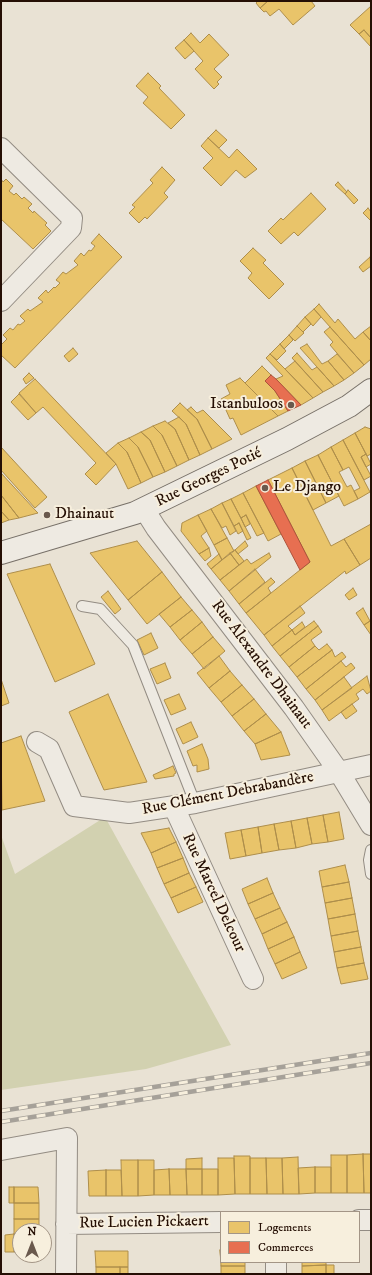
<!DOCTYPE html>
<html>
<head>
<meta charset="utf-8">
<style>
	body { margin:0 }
	#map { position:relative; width:372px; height:1275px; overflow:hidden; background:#e9e2d4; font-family:"IM FELL DW Pica",serif }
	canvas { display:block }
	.frame { position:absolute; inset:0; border:2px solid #250f04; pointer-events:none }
	.legend { position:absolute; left:220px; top:1211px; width:140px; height:52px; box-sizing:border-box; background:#f7efdd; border:1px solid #a39586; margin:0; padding:5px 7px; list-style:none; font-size:12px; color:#250f04 }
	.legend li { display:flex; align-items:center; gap:8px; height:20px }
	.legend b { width:20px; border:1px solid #a39586 }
	.north { position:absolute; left:12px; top:1223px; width:40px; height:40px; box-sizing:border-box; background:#f7efdd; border:1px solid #a39586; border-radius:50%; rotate:0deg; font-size:11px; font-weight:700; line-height:16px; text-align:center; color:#250f04 }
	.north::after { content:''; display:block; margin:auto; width:14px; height:18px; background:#6a594d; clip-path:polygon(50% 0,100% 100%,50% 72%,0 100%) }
</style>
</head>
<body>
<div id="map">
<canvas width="372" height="1275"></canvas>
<div class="frame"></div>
<ul class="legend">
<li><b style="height:11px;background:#e9c46a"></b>Logements</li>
<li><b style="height:11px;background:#e76f51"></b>Commerces</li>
</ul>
<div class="north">N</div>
</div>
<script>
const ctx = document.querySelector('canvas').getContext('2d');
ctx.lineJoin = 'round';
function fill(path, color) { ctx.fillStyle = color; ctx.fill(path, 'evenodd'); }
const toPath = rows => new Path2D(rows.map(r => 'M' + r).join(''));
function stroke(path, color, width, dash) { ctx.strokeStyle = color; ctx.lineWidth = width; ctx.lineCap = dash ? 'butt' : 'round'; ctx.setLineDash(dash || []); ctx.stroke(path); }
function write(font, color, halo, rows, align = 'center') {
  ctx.font = font + ' "IM FELL DW Pica",serif'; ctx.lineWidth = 4; ctx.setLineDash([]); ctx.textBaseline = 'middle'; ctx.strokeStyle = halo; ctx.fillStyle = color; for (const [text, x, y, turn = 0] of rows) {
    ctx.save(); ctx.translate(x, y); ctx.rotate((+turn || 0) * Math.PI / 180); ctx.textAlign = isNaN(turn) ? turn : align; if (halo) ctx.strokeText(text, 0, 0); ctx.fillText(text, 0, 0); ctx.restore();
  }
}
fill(toPath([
	[105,817,231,1045,146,1069,1,1090,1,835,15,874]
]), '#d2d1b0');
const homes = toPath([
	[258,1,268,1,260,8,256,3,258,1],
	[268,1,311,1,315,6,293,25,279,9,270,16,266,11,264,12,260,8,268,1],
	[371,6,371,38,364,30,359,34,350,25,371,6],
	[364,30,371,38,371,47,359,34,364,30],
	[191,33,200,43,209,34,229,55,214,69,222,77,217,82,219,84,214,89,195,69,203,61,184,40,191,33],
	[184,40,194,51,185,59,175,48,184,40],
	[148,73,161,86,159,88,185,115,171,129,143,103,148,97,136,86,148,73],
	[216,130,227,140,219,148,208,138,216,130],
	[208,138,229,158,237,149,257,169,245,178,236,170,221,186,203,168,213,158,201,146,208,138],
	[162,167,175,180,164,193,168,197,147,219,145,217,139,223,129,213,135,207,132,205,153,183,150,180,162,167],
	[1,179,3,182,6,179,13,186,9,191,14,195,16,193,22,199,24,197,32,204,28,208,33,213,34,211,47,223,45,225,51,231,33,249,1,219,1,179],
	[338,182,347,192,345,194,335,185,338,182],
	[348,190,358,200,354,204,345,194,348,190],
	[311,193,326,209,298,236,294,232,281,244,268,231,281,218,283,220,311,193],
	[368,208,371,212,371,221,363,213,368,208],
	[99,234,122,257,15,368,1,355,1,342,2,344,7,339,3,335,10,328,13,330,18,324,20,325,25,321,20,316,28,309,30,311,43,302,38,298,46,290,48,293,54,287,55,288,60,283,56,280,63,272,66,274,78,265,74,261,81,253,84,256,89,250,91,251,95,246,91,243,99,234],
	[253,248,266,260,263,263,284,284,269,299,248,278,252,273,240,261,253,248],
	[370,257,371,266,363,272,359,267,370,257],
	[319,304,335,323,338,319,355,339,363,332,371,341,371,359,364,365,314,309,319,304],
	[314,309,321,317,313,326,305,317,314,309],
	[305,317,311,324,303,332,297,326,305,317],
	[297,326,304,333,295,341,289,335,297,326],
	[371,326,371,341,363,332,371,326],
	[330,327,364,365,354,373,330,345,333,342,324,332,330,327],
	[289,335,293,340,284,349,280,344,289,335],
	[280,344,286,351,277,360,270,354,280,344],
	[307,344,322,364,328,361,344,380,334,386,300,348,307,344],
	[73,348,78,354,69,362,64,356,73,348],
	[297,353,312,370,317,367,334,386,323,392,292,358,297,353],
	[270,354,285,369,313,398,301,405,276,379,283,376,266,358,270,354],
	[337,354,354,373,344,380,328,361,337,354],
	[295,361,323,392,313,398,285,369,295,361],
	[262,366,271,375,265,381,275,391,288,411,278,416,245,383,262,366],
	[29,373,34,378,26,384,23,379,29,373],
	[240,378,278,416,241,435,233,418,230,419,221,399,230,394,226,385,240,378],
	[35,379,116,464,96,485,85,474,96,463,43,407,36,413,19,393,35,379],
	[19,394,36,413,28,420,11,402,19,394],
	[180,403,197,419,212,449,200,455,186,424,172,411,180,403],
	[191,407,197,413,203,410,232,439,212,449,197,419,187,410,191,407],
	[179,417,186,424,200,455,189,460,175,429,168,423,179,417],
	[165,421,175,429,189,460,177,466,162,435,153,426,165,421],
	[153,426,162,435,177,466,165,472,150,440,141,432,153,426],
	[365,427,371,429,371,454,367,456,355,433,365,427],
	[141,432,150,440,165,472,153,477,138,447,129,438,141,432],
	[355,433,366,454,361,457,371,476,364,480,343,440,355,433],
	[129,438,138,447,153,477,141,483,127,452,118,443,129,438],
	[343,440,370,492,358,499,354,491,360,488,349,467,343,470,331,447,343,440],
	[118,443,127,452,141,483,128,489,116,464,106,453,118,443],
	[1,447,47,497,35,508,1,470,1,447],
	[331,447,343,470,339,472,347,487,351,485,358,499,344,506,318,455,331,447],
	[366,454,371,464,366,467,361,457,366,454],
	[318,455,339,496,326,503,305,461,318,455],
	[305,461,326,503,313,510,292,468,305,461],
	[292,468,331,546,344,539,360,565,346,574,345,571,264,635,246,613,310,562,268,480,292,468],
	[1,473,36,511,38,513,19,518,1,495,1,473],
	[256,486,281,534,268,541,243,493,256,486],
	[243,493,264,533,257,536,246,515,241,518,231,499,243,493],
	[1,495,19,518,9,520,1,511,1,495],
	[231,499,251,538,247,540,239,523,234,526,222,503,231,499],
	[222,503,236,531,230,535,226,526,222,528,211,509,222,503],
	[211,509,227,538,214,545,198,515,211,509],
	[1,511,9,520,1,523,1,511],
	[198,515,207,531,201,536,209,548,199,554,181,531,182,523,198,515],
	[246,515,250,524,245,527,241,518,246,515],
	[239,523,243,531,238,534,234,526,239,523],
	[371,524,371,558,360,565,344,539,371,524],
	[227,538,234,551,222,560,214,545,227,538],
	[137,541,162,572,128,600,90,553,137,541],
	[245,541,248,546,238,554,235,550,245,541],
	[209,548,211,556,205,561,199,554,209,548],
	[235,550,244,561,239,565,230,553,235,550],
	[230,553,239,565,220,580,211,569,230,553],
	[269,553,271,557,229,591,220,580,247,559,251,564,269,553],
	[219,554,222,560,211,569,207,564,219,554],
	[50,564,95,664,55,682,7,574,50,564],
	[255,569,265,582,239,604,229,591,255,569],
	[162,572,181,597,147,624,128,600,162,572],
	[271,578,275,582,268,588,271,593,246,613,239,604,271,578],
	[353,588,357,595,349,600,345,595,353,588],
	[108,591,121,609,115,614,101,597,108,591],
	[181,597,192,610,170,627,159,614,181,597],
	[300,606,305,613,288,626,292,630,272,646,264,635,300,606],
	[363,608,370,621,364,625,356,613,363,608],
	[192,610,202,622,180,640,170,627,192,610],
	[314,621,318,626,280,656,272,646,292,630,295,635,314,621],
	[370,621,371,621,371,635,364,625,370,621],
	[202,622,213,637,192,654,180,640,202,622],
	[302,622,305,627,295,635,292,630,302,622],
	[318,626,322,632,311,640,315,646,289,667,280,656,318,626],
	[151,633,158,648,144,655,137,640,151,633],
	[213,637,225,651,204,669,192,654,213,637],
	[327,644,332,650,297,677,289,667,315,646,319,650,327,644],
	[332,650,335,657,342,652,346,657,306,689,297,677,332,650],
	[219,656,230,671,209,688,197,673,219,656],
	[341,661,346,667,351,663,355,668,315,700,306,689,341,661],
	[165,663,171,678,157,684,150,669,165,663],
	[230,671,242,685,221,702,209,688,230,671],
	[367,676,371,691,367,694,363,689,356,694,359,699,329,721,322,710,367,676],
	[344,677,352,688,322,710,315,700,344,677],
	[1,679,9,703,1,706,1,679],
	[242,685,254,699,232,716,221,702,242,685],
	[108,694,147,782,104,790,69,712,108,694],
	[179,694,186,709,171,715,164,700,179,694],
	[254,699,266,714,244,731,232,716,254,699],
	[352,704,357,711,346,719,341,712,352,704],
	[266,714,281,732,255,744,244,731,266,714],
	[191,722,198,737,183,744,176,729,191,722],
	[281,732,290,755,261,760,255,744,281,732],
	[21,736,45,801,2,810,1,743,21,736],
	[202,744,208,759,209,769,197,772,197,765,193,766,187,751,202,744],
	[173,766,176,773,174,774,174,776,155,779,153,775,173,766],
	[339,812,344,839,328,842,323,815,339,812],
	[323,815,328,842,312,844,307,818,323,815],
	[307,818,312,844,296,848,291,821,307,818],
	[291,821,296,848,279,850,274,824,291,821],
	[274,824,279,850,262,853,258,827,274,824],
	[258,827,262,853,246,856,241,830,258,827],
	[169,828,176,842,151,853,141,833,169,828],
	[241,830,246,856,230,859,225,833,241,830],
	[176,842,183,858,157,868,151,853,176,842],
	[183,858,189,873,164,884,157,868,183,858],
	[345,865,349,882,322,887,319,871,345,865],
	[189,873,196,887,171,898,164,884,189,873],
	[267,878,273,893,248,904,242,889,267,878],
	[349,882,352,898,325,903,322,887,349,882],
	[196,887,203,902,178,913,171,898,196,887],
	[273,893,280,908,255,919,248,904,273,893],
	[352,898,355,914,328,919,325,903,352,898],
	[280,908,287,922,262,934,255,919,280,908],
	[355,914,358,931,331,936,328,919,355,914],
	[287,922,294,937,268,949,262,934,287,922],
	[358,931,361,947,334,952,331,936,358,931],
	[294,937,300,952,275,964,268,949,294,937],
	[361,947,364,963,337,968,334,952,361,947],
	[300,952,307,968,282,979,275,964,300,952],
	[364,963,368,979,341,984,337,968,364,963],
	[363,1154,371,1154,371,1193,364,1193,363,1154],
	[363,1154,364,1193,347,1193,347,1155,363,1154],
	[331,1155,347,1155,347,1193,331,1193,331,1155],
	[234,1156,250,1156,250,1194,235,1194,234,1156],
	[298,1157,299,1194,283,1194,282,1158,298,1157],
	[202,1158,202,1169,186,1169,186,1159,202,1158],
	[218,1158,234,1158,235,1194,218,1195,218,1158],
	[250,1158,266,1158,267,1194,250,1194,250,1158],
	[266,1158,282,1158,283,1194,267,1194,266,1158],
	[121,1160,138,1160,138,1196,122,1196,121,1160],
	[138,1160,154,1160,154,1195,138,1196,138,1160],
	[315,1167,315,1193,299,1194,298,1168,315,1167],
	[315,1167,331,1167,331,1193,315,1193,315,1167],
	[169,1169,170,1195,154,1195,154,1170,169,1169],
	[169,1169,186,1169,187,1195,170,1195,169,1169],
	[186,1169,202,1169,202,1195,187,1195,186,1169],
	[202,1169,218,1169,218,1195,202,1195,202,1169],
	[106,1170,121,1170,122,1196,106,1196,106,1170],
	[106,1170,106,1196,89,1196,88,1171,106,1170],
	[9,1187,14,1187,14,1203,9,1203,9,1187],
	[14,1187,38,1187,39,1203,14,1203,14,1187],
	[14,1203,39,1203,39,1219,14,1219,14,1203],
	[14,1219,39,1219,39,1231,20,1231,20,1234,14,1234,14,1219],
	[14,1234,14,1252,5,1252,5,1235,14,1234],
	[14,1234,20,1234,20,1252,14,1252,14,1234],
	[220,1250,221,1262,245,1262,245,1266,221,1266,220,1250],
	[95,1251,128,1251,128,1267,96,1267,95,1251],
	[302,1262,326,1262,326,1265,302,1266,302,1262],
	[326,1265,326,1274,302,1274,302,1266,326,1265],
	[326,1265,334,1265,334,1274,326,1274,326,1265],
	[221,1266,245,1266,245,1274,221,1274,221,1266],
	[96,1267,120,1267,120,1274,96,1274,96,1267],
	[120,1267,128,1267,128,1274,120,1274,120,1267]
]);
fill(homes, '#e9c46a');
stroke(homes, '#ae8e4b', 1);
const shops = toPath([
	[271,375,276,379,301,405,288,411,275,391,265,381,271,375],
	[268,480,310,562,300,570,256,486,268,480]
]);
fill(shops, '#e76f51');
stroke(shops, '#ad523a', 1);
const service = toPath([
	[82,606,100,609,133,645,195,803],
	[371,850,369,860,371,874]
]);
const minor = toPath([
	[1,148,72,218,71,228,1,301],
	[144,509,156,528,294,708,339,772,371,825],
	[37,742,49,749,74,806,129,813,195,803,371,765],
	[174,807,253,979],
	[1,1150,67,1138,66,1274],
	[359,1220,371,1220],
	[66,1224,221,1222],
	[276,1262,276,1274]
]);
const secondary = toPath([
	[1,553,135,513,287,439,349,406,371,390]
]);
stroke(service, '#938c83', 12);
stroke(minor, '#938c83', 22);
stroke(secondary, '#777068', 24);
stroke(service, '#eeeae2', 10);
stroke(minor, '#eeeae2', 20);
stroke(secondary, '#eeeae2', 22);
const rail = toPath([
	[1,1111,371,1053],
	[1,1122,371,1063]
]);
stroke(rail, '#a6a199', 4.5);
stroke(rail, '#f7efdd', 3, [9]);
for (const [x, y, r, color] of [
	[291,405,4,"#6a594d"],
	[265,488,4,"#6a594d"],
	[47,515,4,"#6a594d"]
]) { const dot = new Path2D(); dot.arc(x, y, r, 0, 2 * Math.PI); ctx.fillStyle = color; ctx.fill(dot); stroke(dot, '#f7efdd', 1.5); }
write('16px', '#250f04', '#f7efdd', [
	["Istanbuloos",283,405,"right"],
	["Le Django",273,488],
	["Dhainaut",55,515]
], 'left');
write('16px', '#250f04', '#f7efdd', [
	["Rue Georges Potié",209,478,-26],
	["Rue Alexandre Dhainaut",261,665,53],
	["Rue Clément Debrabandère",228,794,-11],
	["Rue Marcel Delcour",213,893,65],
	["Rue Lucien Pickaert",144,1223,-1]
]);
</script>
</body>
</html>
